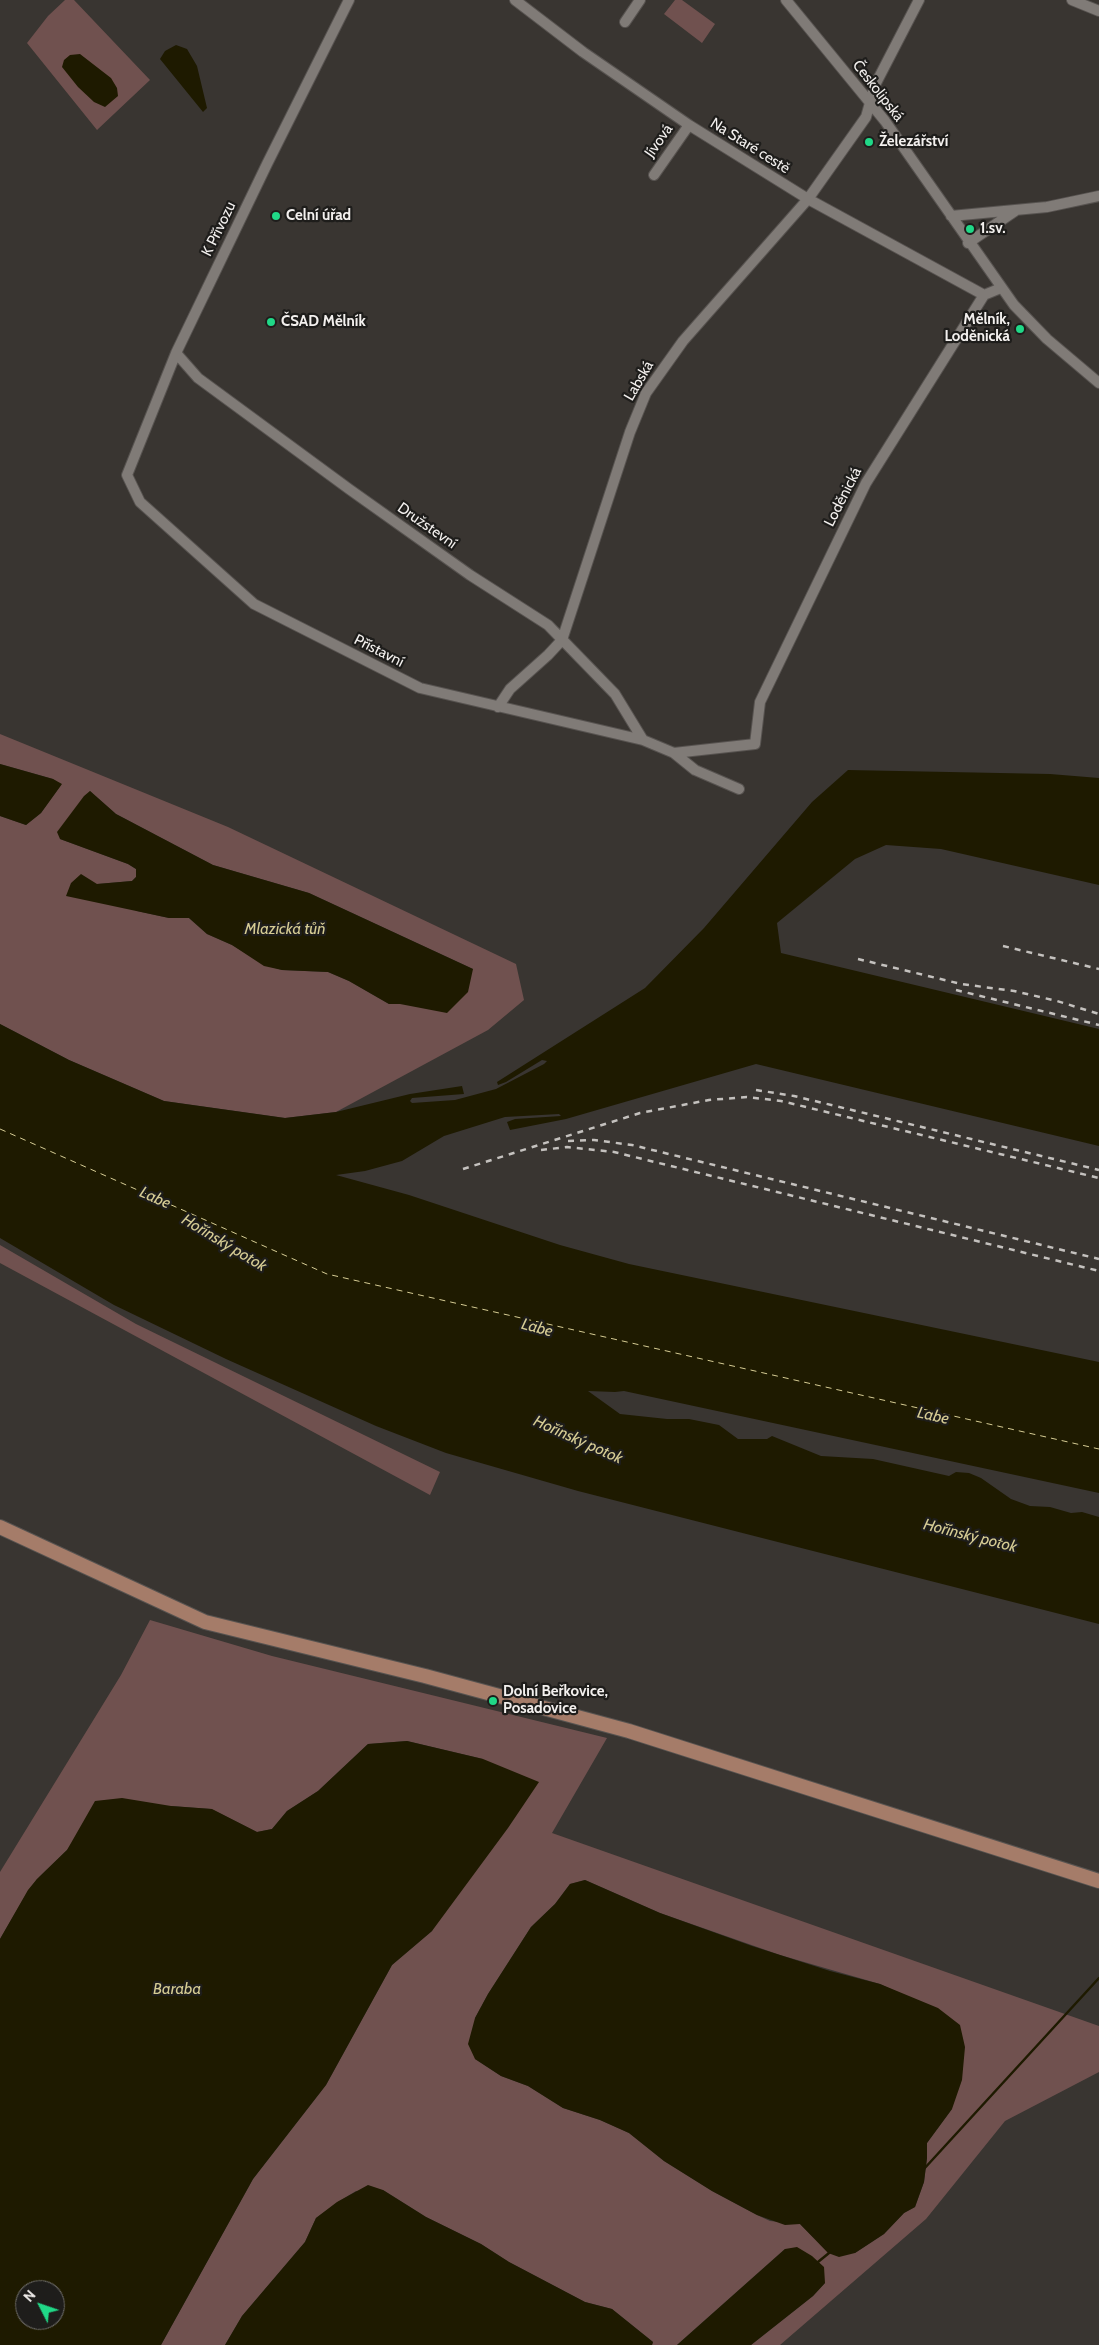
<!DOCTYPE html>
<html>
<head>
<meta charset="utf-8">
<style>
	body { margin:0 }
	#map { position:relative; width:1099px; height:2345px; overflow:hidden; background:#393531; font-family:Cabin,sans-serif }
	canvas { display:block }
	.north { position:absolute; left:15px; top:2280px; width:50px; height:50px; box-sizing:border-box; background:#1e1d1b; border:1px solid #73716f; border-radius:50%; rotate:311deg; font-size:14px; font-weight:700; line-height:20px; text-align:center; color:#f3f0ee }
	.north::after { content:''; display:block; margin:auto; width:18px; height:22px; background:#20d887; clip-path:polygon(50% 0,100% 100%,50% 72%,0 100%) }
</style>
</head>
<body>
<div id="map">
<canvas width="1099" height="2345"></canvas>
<div class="north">N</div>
</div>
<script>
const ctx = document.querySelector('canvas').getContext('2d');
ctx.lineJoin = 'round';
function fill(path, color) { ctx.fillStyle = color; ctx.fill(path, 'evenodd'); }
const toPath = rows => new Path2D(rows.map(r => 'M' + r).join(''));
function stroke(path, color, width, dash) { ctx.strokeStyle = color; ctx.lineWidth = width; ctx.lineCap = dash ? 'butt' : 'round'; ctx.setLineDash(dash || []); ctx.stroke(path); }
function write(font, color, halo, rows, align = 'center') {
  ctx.font = font + ' Cabin,sans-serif'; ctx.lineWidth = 4.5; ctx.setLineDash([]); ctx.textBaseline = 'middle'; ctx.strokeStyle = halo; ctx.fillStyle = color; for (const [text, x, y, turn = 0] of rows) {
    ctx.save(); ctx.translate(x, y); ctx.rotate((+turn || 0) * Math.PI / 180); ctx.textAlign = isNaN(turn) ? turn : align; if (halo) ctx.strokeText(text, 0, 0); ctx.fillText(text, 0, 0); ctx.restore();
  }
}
fill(toPath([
	[65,0,74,0,150,80,97,130,27,43,48,16],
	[675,0,682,0,715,24,702,43,664,14],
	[0,734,228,827,516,964,524,1000,488,1030,336,1112,285,1118,164,1101,69,1060,0,1024,0,816,26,825,41,813,61,785,53,779,0,764],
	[90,791,116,814,213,865,309,893,473,969,400,1004,389,1004,349,981,328,972,282,970,265,965,232,945,207,934,189,918,169,918,137,911,97,884,132,881,136,877,136,869,128,864,60,839],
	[0,1245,136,1324,440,1472,430,1495,0,1263],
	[150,1620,272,1656,607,1738,552,1833,1099,2026,1099,2072,1005,2121,926,2219,780,2345,751,2345,813,2296,825,2283,785,2249,677,2345,652,2345,653,2342,612,2309,585,2302,509,2262,481,2244,426,2217,383,2190,356,2191,338,2202,316,2218,305,2242,242,2316,225,2345,161,2345,253,2179,326,2085,392,1965,432,1931,483,1759,407,1741,368,1744,318,1791,287,1811,272,1829,257,1832,211,1809,171,1806,79,1833,67,1850,37,1879,28,1891,0,1939,0,1872,121,1675],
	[585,1880,660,1913,780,1955,880,1984,908,1997,952,2109,927,2143,927,2158,924,2182,915,2207,904,2213,884,2234,855,2253,813,2237,800,2224,770,2221,757,2215,712,2191,664,2161,629,2133,600,2120,563,2108,528,2086,501,2076,475,2059,475,2018,488,1994,531,1927,555,1904,570,1884]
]), '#70514f');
fill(toPath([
	[176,45,187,49,197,66,207,108,203,112,160,59,165,51],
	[80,54,111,78,117,88,118,96,105,107,94,102,78,87,62,67,64,60,70,55],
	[0,764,53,779,62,784,41,813,26,825,0,816],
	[848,770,1050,774,1099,778,1099,885,941,849,886,845,855,859,777,923,781,953,1099,1029,1099,1146,756,1064,566,1119,510,1130,507,1122,515,1119,561,1116,559,1114,505,1117,444,1136,402,1161,365,1171,336,1175,409,1195,560,1245,629,1264,1099,1362,1099,1493,624,1391,615,1392,588,1391,620,1414,667,1419,689,1419,719,1425,738,1439,767,1439,772,1436,821,1456,873,1459,949,1476,956,1472,969,1473,981,1478,1011,1499,1030,1506,1050,1507,1071,1513,1082,1512,1099,1517,1099,1624,578,1491,446,1453,376,1426,226,1359,114,1305,0,1238,0,1024,69,1060,164,1101,285,1118,336,1112,410,1094,462,1086,464,1094,412,1098,410,1101,412,1103,455,1100,496,1089,544,1064,547,1061,542,1060,506,1082,498,1085,497,1082,645,988,704,928,812,802],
	[90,791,116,814,213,865,309,893,473,969,468,992,447,1013,400,1004,389,1004,349,981,328,972,282,970,264,966,232,945,207,934,189,918,169,918,66,896,71,883,81,874,97,884,132,881,136,877,136,869,128,864,60,839,57,832,84,796],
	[407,1741,483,1759,539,1782,508,1828,432,1931,392,1965,326,2085,253,2179,161,2345,0,2345,0,1939,28,1890,37,1879,67,1850,95,1801,122,1798,171,1806,212,1809,257,1832,272,1829,287,1811,318,1791,368,1744],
	[25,2290,55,2290,55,2320,25,2320],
	[585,1880,660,1913,752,1946,830,1971,880,1984,938,2008,960,2025,965,2047,962,2080,952,2109,927,2143,927,2158,924,2182,915,2207,904,2213,884,2234,855,2253,839,2257,828,2253,800,2224,785,2225,757,2215,712,2191,664,2161,629,2133,600,2120,563,2108,528,2086,501,2076,475,2059,468,2044,475,2018,488,1994,531,1927,555,1904,570,1884],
	[368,2185,383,2190,426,2217,481,2244,509,2262,585,2302,612,2309,653,2342,652,2345,225,2345,242,2316,305,2242,316,2218,337,2202],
	[797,2247,812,2256,824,2267,825,2283,813,2296,751,2345,677,2345,785,2249]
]), '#1e1a00');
stroke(toPath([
	[923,2170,1099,1978],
	[818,2262,829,2253]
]), '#1e1a00', 2.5);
stroke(toPath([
	[0,1129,327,1274,1099,1449]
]), '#d6cc94', 1, [6, 5]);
const street = toPath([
	[349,0,267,164,176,353,127,475,140,502,254,604,420,688,643,740,674,753,755,744,760,702,866,483,984,295,1001,288],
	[515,0,583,52,689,125,808,199,984,295],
	[786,0,885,121,1014,305,1047,339,1099,383],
	[1072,0,1099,11],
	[625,22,640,0],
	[654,175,689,125],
	[951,216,1047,207,1099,196],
	[968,243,1015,211],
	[176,353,198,378,349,489,470,575,548,625,615,694,643,740],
	[498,707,510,689,548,655,562,640,630,432,646,393,683,341,808,199,866,117,875,85,919,0],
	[674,753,695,770,739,789]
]);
const secondary = toPath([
	[0,1527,205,1622,425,1676,629,1731,1099,1881]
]);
stroke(street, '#575350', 12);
stroke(secondary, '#575350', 16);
stroke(street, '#807b77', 10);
stroke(secondary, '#a57c69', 14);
stroke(toPath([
	[1003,946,1099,969],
	[858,959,961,984,1014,991,1057,1001,1099,1014],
	[956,990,1099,1025],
	[756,1090,794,1096,1099,1170],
	[568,1141,594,1140,632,1145,1099,1259],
	[541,1150,567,1147,614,1152,1099,1271],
	[463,1169,640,1113,709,1100,747,1097,781,1101,1099,1178]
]), '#c4c1be', 2.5, [6, 6]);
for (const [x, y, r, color] of [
	[869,142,5,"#20d887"],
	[276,216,5,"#20d887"],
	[970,229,5,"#20d887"],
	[271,322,5,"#20d887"],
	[1020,329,5,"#20d887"],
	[493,1701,5,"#20d887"]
]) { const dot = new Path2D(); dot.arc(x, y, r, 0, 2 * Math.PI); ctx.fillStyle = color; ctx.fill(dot); stroke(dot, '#1e1d1b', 2); }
write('15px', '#f3f0ee', '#1e1d1b', [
	["Českolipská",878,91,52],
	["Jívová",659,141,-55],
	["Na Staré cestě",750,146,32],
	["K Přívozu",219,229,-64],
	["Labská",639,381,-60],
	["Loděnická",843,497,-63],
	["Družstevní",427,526,35],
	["Přístavní",379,651,27]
]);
write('bold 15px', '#f3f0ee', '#1e1d1b', [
	["Železářství",879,142],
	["Celní úřad",286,216],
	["1.sv.",980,229],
	["Mělník,",1010,320,"right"],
	["Loděnická",1010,337,"right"],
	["ČSAD Mělník",281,322],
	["Dolní Beřkovice,",503,1692],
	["Posadovice",503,1709]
], 'left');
write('italic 16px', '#d6cc94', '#1e1d1b', [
	["Mlazická tůň",285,929],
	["Labe",155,1198,24],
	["Hořínský potok",224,1243,31],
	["Labe",537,1328,15],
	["Labe",933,1416,12],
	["Hořínský potok",578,1440,24],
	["Hořínský potok",970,1536,14],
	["Baraba",177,1989]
]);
</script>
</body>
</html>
